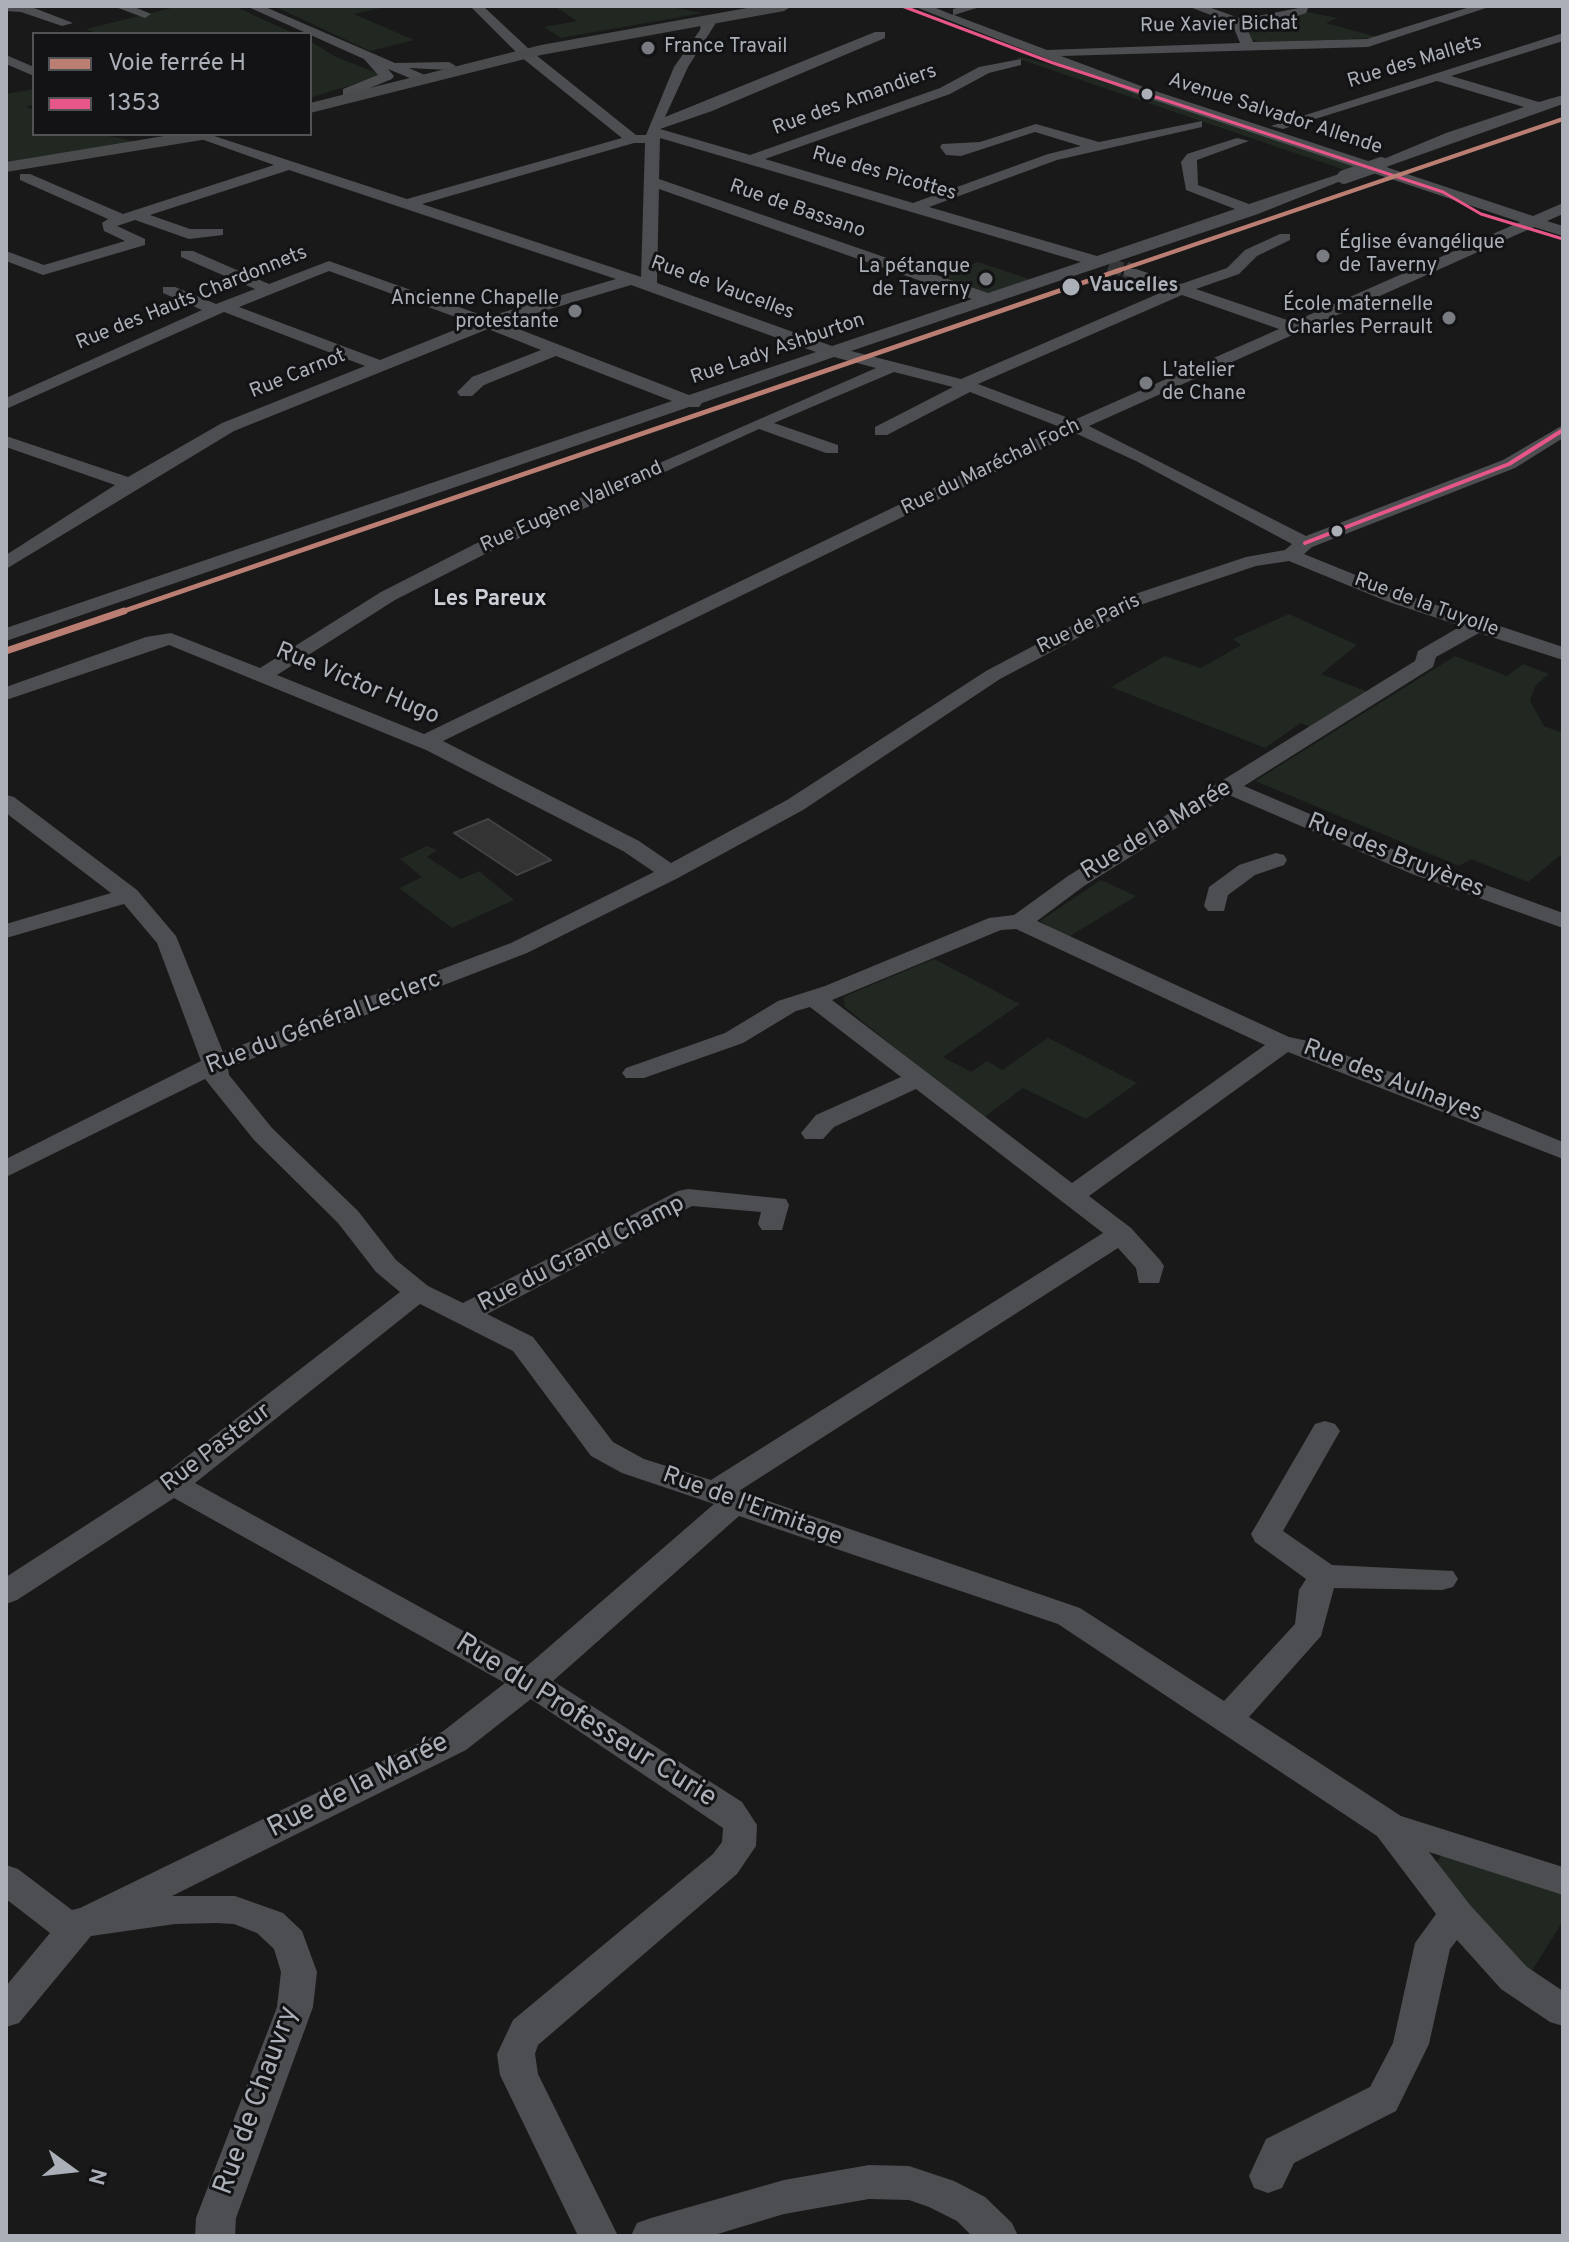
<!DOCTYPE html>
<html>
<head>
<meta charset="utf-8">
<style>
	body { margin:0 }
	#map { position:relative; width:1569px; height:2242px; overflow:hidden; background:#191919; font-family:Overpass,sans-serif }
	canvas { display:block }
	.frame { position:absolute; inset:0; border:8px solid #abb0b8; pointer-events:none }
	.legend { position:absolute; left:32px; top:32px; width:280px; height:104px; box-sizing:border-box; background:#131315; border:2px solid #505256; margin:0; padding:10px 14px; list-style:none; font-size:24px; color:#abb0b8 }
	.legend li { display:flex; align-items:center; gap:16px; height:40px }
	.legend b { width:40px; border:2px solid #505256 }
	.north { position:absolute; left:32px; top:2130px; width:80px; height:80px; -webkit-text-stroke:6px #131315; paint-order:stroke; rotate:105deg; font-size:22px; font-weight:700; line-height:32px; text-align:center; color:#abb0b8 }
	.north::after { content:''; display:block; margin:auto; width:28px; height:36px; background:#abb0b8; clip-path:polygon(50% 0,100% 100%,50% 72%,0 100%) }
</style>
</head>
<body>
<div id="map">
<canvas width="1569" height="2242"></canvas>
<div class="frame"></div>
<ul class="legend">
<li><b style="height:10px;background:#bb7e73"></b>Voie ferrée H</li>
<li><b style="height:10px;background:#e65688"></b>1353</li>
</ul>
<div class="north">N</div>
</div>
<script>
const ctx = document.querySelector('canvas').getContext('2d');
ctx.lineJoin = 'round';
function fill(path, color) { ctx.fillStyle = color; ctx.fill(path, 'evenodd'); }
const toPath = rows => new Path2D(rows.map(r => 'M' + r).join(''));
function stroke(path, color, width, dash) { ctx.strokeStyle = color; ctx.lineWidth = width; ctx.lineCap = dash ? 'butt' : 'round'; ctx.setLineDash(dash || []); ctx.stroke(path); }
function write(font, color, halo, rows, align = 'center') {
  ctx.font = font + ' Overpass,sans-serif'; ctx.lineWidth = 6; ctx.setLineDash([]); ctx.textBaseline = 'middle'; ctx.strokeStyle = halo; ctx.fillStyle = color; for (const [text, x, y, turn = 0] of rows) {
    ctx.save(); ctx.translate(x, y); ctx.rotate((+turn || 0) * Math.PI / 180); ctx.textAlign = isNaN(turn) ? turn : align; if (halo) ctx.strokeText(text, 0, 0); ctx.fillText(text, 0, 0); ctx.restore();
  }
}
fill(toPath([
	[179,6,234,6,295,34,98,34,86,29],
	[274,6,390,6,354,14,414,40,370,51],
	[554,6,665,6,703,13,561,38,544,27,577,21],
	[1302,11,1338,18,1326,23,1381,38,1261,42,1252,40,1244,24],
	[310,41,336,57,377,73,377,77,310,98],
	[1022,57,1060,67,1357,166,1345,170,1016,58],
	[34,89,34,104,26,107,34,110,34,134,99,134,137,142,6,164,6,94],
	[978,262,1035,281,993,297,938,277],
	[1289,614,1357,645,1321,674,1371,693,1315,729,1301,723,1265,748,1111,687,1165,656,1201,668,1241,645,1233,639],
	[1455,656,1507,676,1523,664,1549,674,1535,686,1530,701,1544,726,1563,733,1563,853,1528,882,1471,859,1459,866,1255,781],
	[427,846,437,850,427,857,461,879,479,871,514,900,452,928,399,888,422,877,400,859],
	[1101,880,1136,896,1067,938,1040,921],
	[934,959,1020,1004,943,1057,971,1072,987,1061,1002,1070,1048,1038,1137,1083,1086,1119,1023,1088,982,1119,845,1007,843,997],
	[1444,1851,1563,1881,1563,1921,1523,1985,1434,1867]
]), '#212721');
const building = toPath([
	[488,819,551,860,517,875,454,833,488,819]
]);
fill(building, '#333334');
stroke(building, '#414245', 2);
stroke(toPath([
	[1109,265,1130,272]
]), '#363739', 14, [14, 7]);
stroke(toPath([
	[1125,270,1130,272]
]), '#363739', 18, [18, 9]);
fill(toPath([
	[6,6,29,6,73,23,62,26,21,12,6,11,6,6],
	[113,6,132,6,151,14,145,18,113,6],
	[246,6,263,6,395,63,449,62,456,66,449,70,409,68,427,76,427,82,422,83,388,69,394,76,392,79,353,95,343,95,343,89,378,75,364,59,246,6],
	[470,6,483,6,531,51,636,135,646,135,674,67,700,30,701,22,708,15,719,18,688,67,665,117,875,32,885,32,885,38,712,111,660,129,750,155,940,88,979,67,1021,59,1021,65,989,73,950,94,765,159,913,203,1048,154,1081,146,1035,132,961,156,946,155,940,147,942,144,980,142,1036,124,1099,142,1202,121,1202,127,1057,160,929,207,1097,256,1235,209,1186,190,1181,162,1187,154,1237,138,1249,141,1197,160,1198,185,1249,204,1339,174,1351,177,1258,214,851,351,961,379,1167,290,1124,275,1124,269,1136,269,1181,284,1227,268,1245,250,1280,234,1290,234,1290,240,1257,256,1239,274,1196,289,1293,322,1520,222,1139,95,913,6,931,6,953,15,953,9,964,6,983,6,954,15,1047,50,1240,43,1232,23,1187,6,1206,6,1242,19,1309,6,1306,13,1276,23,1246,26,1253,42,1367,39,1473,6,1492,6,1368,47,1061,56,1149,89,1374,163,1446,133,1524,107,1437,81,1283,129,1271,126,1563,33,1563,41,1451,76,1539,102,1563,95,1563,104,1386,167,1533,216,1563,203,1563,214,1547,221,1563,226,1563,236,1534,227,1089,426,1306,536,1503,460,1563,425,1563,438,1515,468,1312,547,1304,554,1400,593,1563,647,1563,660,1479,633,1436,657,1433,667,1244,786,1428,864,1563,913,1563,928,1412,874,1229,795,1084,886,1037,921,1289,1037,1308,1041,1409,1079,1563,1142,1563,1159,1288,1052,1089,1196,1131,1228,1160,1260,1164,1266,1159,1283,1139,1283,1136,1268,1118,1248,739,1491,1080,1608,1224,1701,1295,1624,1299,1590,1306,1579,1255,1542,1251,1534,1315,1424,1325,1421,1335,1424,1340,1431,1283,1531,1332,1565,1453,1571,1458,1579,1453,1587,1442,1590,1334,1588,1321,1636,1249,1717,1401,1816,1563,1867,1563,1895,1429,1852,1470,1905,1527,1967,1563,1991,1563,2026,1550,2022,1501,1989,1457,1940,1450,1949,1429,2044,1396,2111,1294,2163,1282,2188,1268,2193,1254,2188,1249,2176,1266,2139,1370,2087,1393,2043,1415,1943,1436,1914,1377,1836,1058,1624,739,1516,553,1681,742,1802,757,1825,756,1846,737,1874,538,2045,535,2054,538,2074,618,2236,578,2236,500,2075,497,2054,513,2020,713,1854,722,1842,723,1828,531,1699,466,1750,172,1896,235,1896,283,1913,302,1931,317,1972,313,2007,236,2218,235,2236,195,2236,196,2218,277,2007,281,1972,274,1949,257,1933,234,1924,216,1923,175,1924,91,1936,19,2023,6,2027,6,1986,50,1933,6,1899,6,1865,18,1869,72,1910,80,1908,442,1732,505,1683,174,1498,17,1600,6,1604,6,1577,162,1476,400,1292,376,1272,338,1223,254,1140,205,1079,6,1177,6,1159,201,1061,157,943,124,904,6,938,6,924,111,893,6,813,6,795,14,797,137,890,176,936,223,1052,511,943,654,872,623,851,426,750,169,645,6,700,6,687,146,637,171,633,260,668,381,592,475,544,876,368,834,357,702,403,699,407,689,407,6,641,6,628,672,401,556,356,484,385,472,396,460,396,457,392,472,377,541,350,488,329,234,431,6,569,6,555,115,485,6,447,6,436,128,477,222,423,365,366,224,312,6,409,6,398,202,310,163,293,163,287,175,287,216,304,255,289,181,257,181,251,193,251,269,284,329,261,487,317,616,279,289,170,150,215,190,229,223,229,223,235,189,239,135,220,117,226,145,239,145,245,43,275,6,261,6,251,44,265,125,241,104,231,102,223,108,219,20,180,20,174,30,174,123,214,274,165,187,134,208,134,407,199,622,138,521,57,470,6],
	[660,138,1081,262,988,293,659,179,660,138],
	[634,143,645,143,641,277,422,204,634,143],
	[659,189,972,299,832,346,657,283,659,189],
	[329,271,472,323,380,360,239,307,329,271],
	[631,285,816,352,689,395,503,323,631,285],
	[1182,295,1279,329,1074,420,978,384,1182,295],
	[894,372,953,387,875,427,875,435,887,435,970,392,1060,427,424,734,277,675,395,600,489,552,759,429,826,453,838,453,838,445,774,423,894,372],
	[1075,433,1136,461,1292,544,1285,550,1246,557,1126,597,986,671,787,800,671,863,639,841,443,741,1075,433],
	[1289,561,1386,601,1461,626,1418,651,1415,661,1068,876,1014,915,989,918,825,986,778,1001,725,1033,626,1068,622,1073,626,1078,644,1078,743,1043,796,1011,810,1007,901,1077,816,1115,801,1133,805,1139,823,1139,834,1127,916,1089,1103,1233,711,1480,644,1459,613,1442,533,1337,487,1314,692,1206,761,1212,758,1224,762,1230,782,1230,789,1205,786,1199,688,1189,678,1191,463,1303,428,1286,396,1260,358,1211,272,1128,229,1075,228,1068,527,953,678,878,803,810,1000,679,1140,605,1256,566,1289,561],
	[1016,929,1265,1045,1072,1183,832,1000,1001,930,1016,929],
	[420,1304,513,1351,591,1456,622,1473,714,1504,527,1666,195,1483,420,1304],
	[6,55,34,67,34,76,6,64,6,55],
	[1276,853,1284,855,1287,860,1284,865,1255,875,1228,895,1224,911,1208,911,1204,906,1209,887,1239,865,1276,853],
	[869,2165,909,2166,954,2181,985,2197,1012,2223,1018,2236,972,2236,957,2221,929,2207,909,2200,869,2199,784,2214,711,2236,631,2236,637,2223,651,2218,784,2180,869,2165]
]), '#4d4e51');
fill(toPath([
	[758,6,792,6,784,11,541,55,310,113,310,103,541,45,758,6],
	[176,134,217,134,208,139,6,172,6,162,176,134]
]), '#4a4b4d');
stroke(toPath([
	[1344,177,1381,164]
]), '#4d4e51', 14);
stroke(toPath([
	[902,6,1053,63,1443,192,1481,214,1563,239]
]), '#e65688', 3);
stroke(toPath([
	[1305,543,1509,464,1563,430]
]), '#e65688', 4);
stroke(toPath([
	[1114,272,1563,119]
]), '#bb7e73', 4);
stroke(toPath([
	[118,613,1120,270]
]), '#bb7e73', 5);
stroke(toPath([
	[6,651,124,611]
]), '#bb7e73', 7);
for (const [x, y, r, color] of [
	[648,48,8,"#787b80"],
	[1147,94,7,"#abb0b8"],
	[1323,256,8,"#787b80"],
	[986,279,8,"#787b80"],
	[1071,287,10,"#abb0b8"],
	[575,311,8,"#787b80"],
	[1449,318,8,"#787b80"],
	[1146,383,8,"#787b80"],
	[1337,531,7,"#abb0b8"]
]) { const dot = new Path2D(); dot.arc(x, y, r, 0, 2 * Math.PI); ctx.fillStyle = color; ctx.fill(dot); stroke(dot, '#131315', 3); }
write('20px', '#abb0b8', '#131315', [
	["Rue Xavier Bichat",1219,26,-1],
	["Rue des Mallets",1415,63,-17],
	["Rue des Amandiers",855,101,-20],
	["Avenue Salvador Allende",1275,115,18],
	["Rue des Picottes",884,175,16],
	["Rue de Bassano",797,210,19],
	["Rue de Vaucelles",722,289,20],
	["Rue des Hauts Chardonnets",192,299,-22],
	["Rue Lady Ashburton",778,350,-19],
	["Rue Carnot",298,375,-22],
	["Rue du Maréchal Foch",991,468,-26],
	["Rue Eugène Vallerand",572,508,-24],
	["Rue de la Tuyolle",1426,606,20],
	["Rue de Paris",1089,625,-26]
]);
write('20px', '#abb0b8', '#131315', [
	["France Travail",664,48],
	["Église évangélique",1339,244],
	["de Taverny",1339,267],
	["La pétanque",970,268,"right"],
	["de Taverny",970,291,"right"],
	["Ancienne Chapelle",559,300,"right"],
	["protestante",559,323,"right"],
	["École maternelle",1433,306,"right"],
	["Charles Perrault",1433,329,"right"],
	["L'atelier",1162,372],
	["de Chane",1162,395]
], 'left');
write('bold 20px', '#abb0b8', '#131315', [
	["Vaucelles",1089,287]
], 'left');
write('bold 22px', '#cccfd5', '#131315', [
	["Les Pareux",490,601]
]);
write('24px', '#abb0b8', '#131315', [
	["Rue Victor Hugo",357,685,23],
	["Rue de la Marée",1157,831,-31],
	["Rue des Bruyères",1395,857,22],
	["Rue du Général Leclerc",324,1024,-21],
	["Rue des Aulnayes",1392,1082,21],
	["Rue du Grand Champ",582,1255,-27],
	["Rue Pasteur",217,1449,-37],
	["Rue de l'Ermitage",752,1508,20]
]);
write('28px', '#abb0b8', '#131315', [
	["Rue du Professeur Curie",585,1722,32],
	["Rue de la Marée",359,1787,-27],
	["Rue de Chauvry",258,2101,-70]
]);
</script>
</body>
</html>
